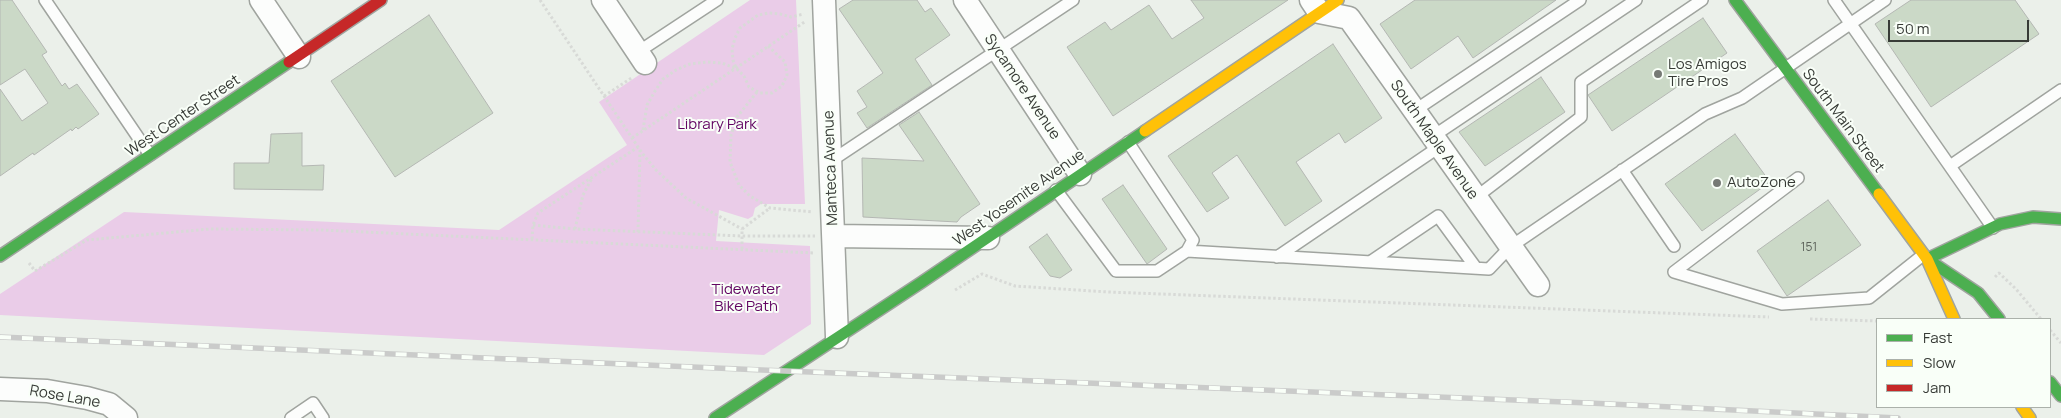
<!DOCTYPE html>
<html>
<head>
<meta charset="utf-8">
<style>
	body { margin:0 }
	#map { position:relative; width:2061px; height:418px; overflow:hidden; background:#ebf0ea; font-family:Manrope,sans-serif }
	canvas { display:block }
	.legend { position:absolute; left:1876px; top:318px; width:175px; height:90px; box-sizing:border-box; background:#f9fff8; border:1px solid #abb1aa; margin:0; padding:6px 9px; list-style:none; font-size:15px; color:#373b36 }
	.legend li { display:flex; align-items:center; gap:10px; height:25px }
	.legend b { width:25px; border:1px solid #abb1aa }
	.scale { position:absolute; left:1888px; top:20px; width:141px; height:22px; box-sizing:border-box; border:2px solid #373b36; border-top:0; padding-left:6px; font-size:15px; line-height:18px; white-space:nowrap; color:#373b36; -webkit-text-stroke:4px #f9fff8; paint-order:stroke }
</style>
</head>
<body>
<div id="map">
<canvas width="2061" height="418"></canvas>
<ul class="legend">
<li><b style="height:6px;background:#4caf50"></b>Fast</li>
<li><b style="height:6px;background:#ffc107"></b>Slow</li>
<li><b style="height:6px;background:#c62828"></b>Jam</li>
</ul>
<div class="scale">50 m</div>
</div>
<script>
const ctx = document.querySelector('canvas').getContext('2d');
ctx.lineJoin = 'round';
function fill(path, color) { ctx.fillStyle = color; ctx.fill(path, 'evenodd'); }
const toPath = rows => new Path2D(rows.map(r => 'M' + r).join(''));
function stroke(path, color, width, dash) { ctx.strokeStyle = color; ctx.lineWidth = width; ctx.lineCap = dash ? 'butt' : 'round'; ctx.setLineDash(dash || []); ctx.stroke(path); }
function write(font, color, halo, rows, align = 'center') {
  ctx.font = font + ' Manrope,sans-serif'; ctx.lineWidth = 4; ctx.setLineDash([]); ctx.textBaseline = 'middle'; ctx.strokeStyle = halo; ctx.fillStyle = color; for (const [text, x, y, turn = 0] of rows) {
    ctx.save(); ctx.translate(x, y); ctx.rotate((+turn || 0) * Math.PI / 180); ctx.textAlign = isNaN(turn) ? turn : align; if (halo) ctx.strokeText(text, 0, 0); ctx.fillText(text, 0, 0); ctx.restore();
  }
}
fill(toPath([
	[750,0,796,0,805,204,761,204,755,208,753,216,748,219,719,210,716,241,810,246,811,324,764,355,0,315,0,294,124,212,499,230,627,145,599,102]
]), '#eacce8');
const building = toPath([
	[0,0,12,0,47,52,42,55,62,86,65,83,69,89,77,84,99,114,78,129,76,127,72,131,71,129,34,155,33,153,0,176,0,89,22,121,48,103,25,69,0,85,0,0],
	[853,0,917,0,925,12,931,8,950,35,915,59,932,85,867,128,857,113,867,107,857,91,883,73,839,9,853,0],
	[1191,0,1288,0,1113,116,1067,47,1105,22,1111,30,1149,5,1172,39,1204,18,1191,0],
	[1415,0,1556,0,1473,58,1458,36,1411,69,1380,24,1415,0],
	[1911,0,2015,0,2039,34,1931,107,1875,24,1911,0],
	[429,15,493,113,395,177,331,81,429,15],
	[1703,18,1727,53,1612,131,1588,95,1703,18],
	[1333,44,1382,118,1345,143,1339,133,1296,162,1322,201,1285,226,1237,155,1212,173,1229,198,1207,212,1168,156,1333,44],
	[1541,77,1565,112,1485,166,1459,132,1541,77],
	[919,112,980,204,961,217,957,222,863,217,862,158,924,161,899,125,919,112],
	[302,133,302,166,324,165,323,190,234,189,234,163,269,163,271,134,302,133],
	[1735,134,1770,182,1702,231,1665,184,1735,134],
	[1123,185,1167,249,1147,264,1102,199,1123,185],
	[1828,200,1861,245,1787,296,1757,251,1828,200],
	[1047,234,1072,270,1060,278,1050,276,1029,247,1047,234]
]);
fill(building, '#cbd9c7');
stroke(building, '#b4b7b3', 1);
const lane = toPath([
	[45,0,150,155],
	[1834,0,1993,228],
	[638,52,717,0],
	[1414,111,1580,0],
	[1432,137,1636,0],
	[831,161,1073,0],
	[1950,166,2061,90],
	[1622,170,1674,246],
	[1798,178,1674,272,1782,304,1869,298,1923,255],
	[1056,190,1116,271,1157,271,1187,251,1193,240,1128,142],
	[1475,198,1581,117,1581,82,1702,0],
	[1187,251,1489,269,1510,247,1705,114,1742,98,1885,0],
	[1277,257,1439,147],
	[1370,262,1438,216,1476,268],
	[291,418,313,403,323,418]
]);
const street = toPath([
	[261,0,299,57],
	[603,0,645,63],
	[824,0,837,337],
	[965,0,1080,174],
	[1311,0,1319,12,1349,18,1538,285],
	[834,236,988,238],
	[0,389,47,391,87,398,109,404,126,418]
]);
const fast = toPath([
	[1735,0,1879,194],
	[0,256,289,62],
	[1927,259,2000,224,2033,217,2061,219],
	[1927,259,1978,293,1999,319],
	[2050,382,2061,396],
	[715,418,922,282,1145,131]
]);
const slow = toPath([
	[1145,131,1338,0],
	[1879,194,1927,259,1954,319],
	[2022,407,2030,418]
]);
const jam = toPath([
	[289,62,381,0]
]);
stroke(lane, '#a0a49f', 14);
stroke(street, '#a0a49f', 25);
stroke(fast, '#a0a49f', 14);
stroke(slow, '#a0a49f', 14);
stroke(jam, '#a0a49f', 14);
stroke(toPath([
	[540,0,642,153,656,170,686,198,742,229],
	[768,46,785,62,787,75,782,86,772,93,760,93,749,87,744,76,736,68,733,60,732,49,735,38,740,28,758,15,769,13,780,14,791,17,804,14],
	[757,92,737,117,731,135,730,162,739,185,750,196,770,208,813,212],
	[604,96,633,77],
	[643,130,647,105,655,91,663,79,676,70,690,64,707,62,722,63,735,68],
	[632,138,806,21],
	[533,225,575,229,742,236,815,236],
	[575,229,583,195,592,178],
	[638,232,640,150],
	[532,239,533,225,538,213,638,147],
	[742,249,742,229,770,208],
	[29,263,35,271,87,240,210,229,322,230,814,253],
	[1995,277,1999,273,2016,289,2041,319],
	[955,290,982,274,1015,286,1108,292,1769,317],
	[1810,319,1877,321],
	[2050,330,2061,343]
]), '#d8dad7', 3, [2.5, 2.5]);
stroke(lane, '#fcfdfc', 11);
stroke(street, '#fcfdfc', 22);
stroke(fast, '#4caf50', 11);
stroke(slow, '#ffc107', 11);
stroke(jam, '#c62828', 11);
const rail = toPath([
	[0,337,785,371,1589,403,1898,418]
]);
stroke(rail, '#cacbca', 5.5);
stroke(rail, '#f9fff8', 4, [11]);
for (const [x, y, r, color] of [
	[1658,74,5,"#767a75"],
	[1717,183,5,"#767a75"]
]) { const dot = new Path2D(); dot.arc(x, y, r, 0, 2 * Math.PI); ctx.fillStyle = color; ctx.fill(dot); stroke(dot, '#f9fff8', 2); }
write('12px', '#5c625a', null, [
	["151",1809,248]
]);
write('15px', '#373b36', '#f9fff8', [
	["Los Amigos",1668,65],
	["Tire Pros",1668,82],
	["AutoZone",1727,183]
], 'left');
write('15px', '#373b36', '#f9fff8', [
	["Sycamore Avenue",1022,87,56],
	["West Center Street",183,116,-34],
	["South Main Street",1843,121,53],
	["South Maple Avenue",1434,140,55],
	["Manteca Avenue",831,168,-92],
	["West Yosemite Avenue",1019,198,-35],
	["Rose Lane",65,397,10]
]);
write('15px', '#620562', '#f9fff8', [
	["Library Park",717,125],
	["Tidewater",746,290],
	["Bike Path",746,307]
]);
</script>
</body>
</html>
